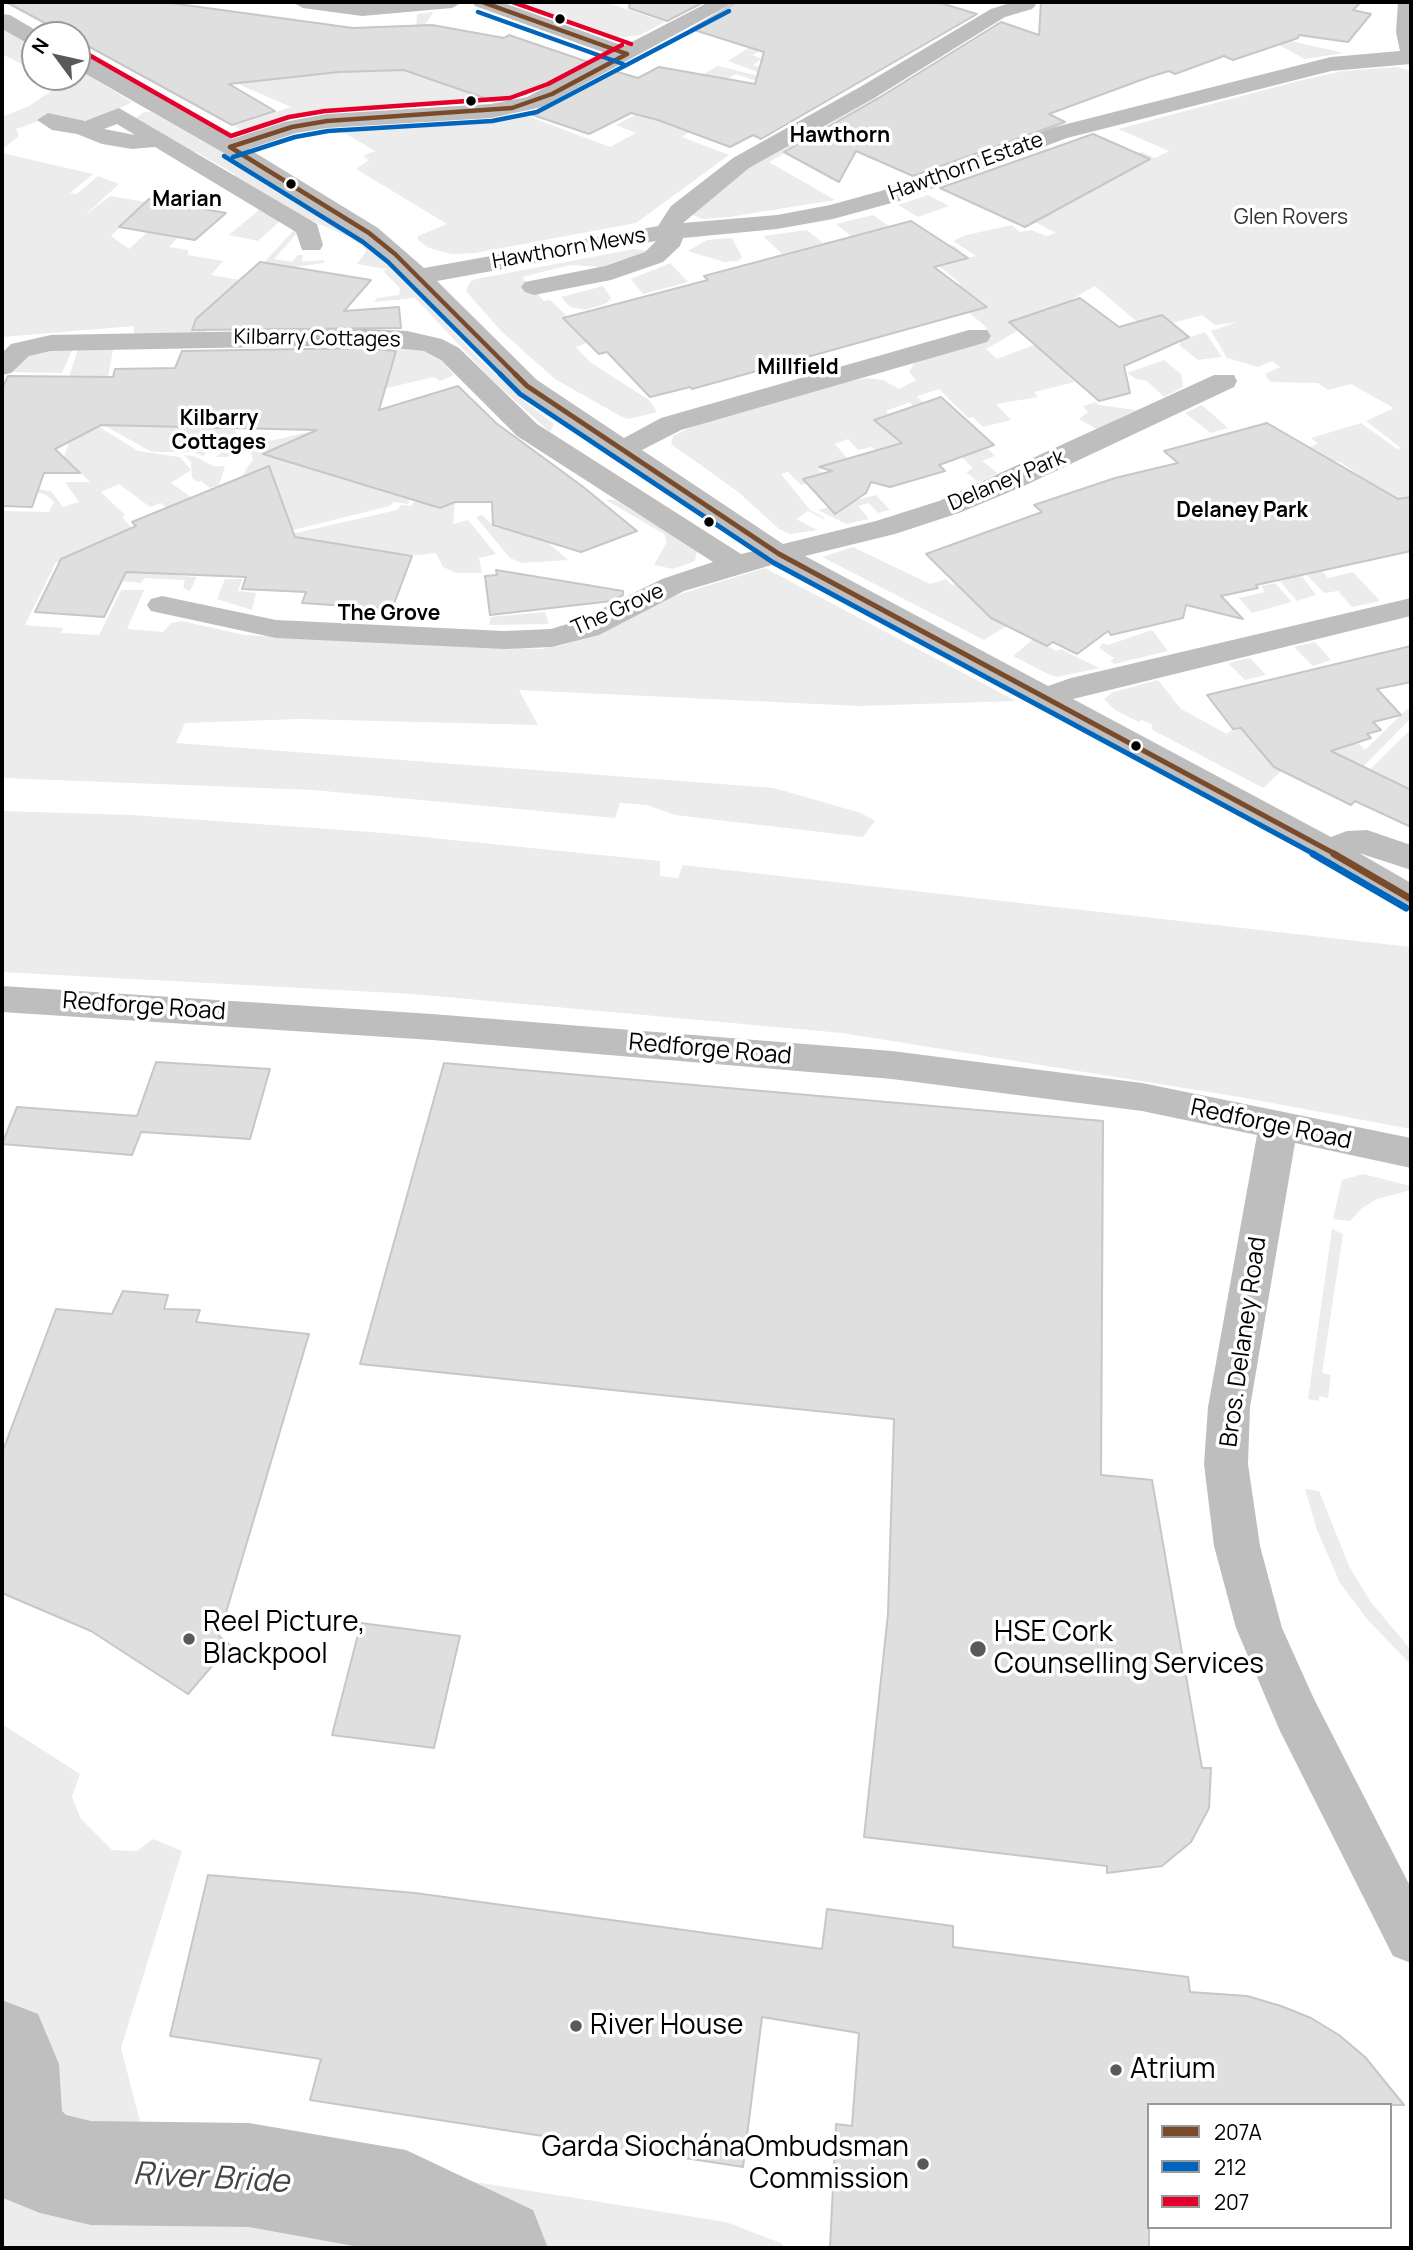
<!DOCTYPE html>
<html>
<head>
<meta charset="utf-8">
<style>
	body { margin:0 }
	#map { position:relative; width:1413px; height:2250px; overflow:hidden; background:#fff; font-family:Manrope,sans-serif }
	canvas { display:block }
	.frame { position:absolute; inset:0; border:4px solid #000; pointer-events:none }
	.legend { position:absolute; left:1147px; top:2103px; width:245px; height:126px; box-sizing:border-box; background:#fff; border:2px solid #999; margin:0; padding:9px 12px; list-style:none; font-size:21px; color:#000 }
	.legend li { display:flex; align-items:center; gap:14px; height:35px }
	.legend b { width:35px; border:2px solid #999 }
	.north { position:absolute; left:21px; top:21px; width:70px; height:70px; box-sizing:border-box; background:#fff; border:2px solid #999; border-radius:50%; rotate:303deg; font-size:19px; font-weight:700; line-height:28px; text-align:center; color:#000 }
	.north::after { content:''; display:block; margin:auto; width:24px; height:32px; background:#595959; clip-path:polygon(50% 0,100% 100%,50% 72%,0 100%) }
</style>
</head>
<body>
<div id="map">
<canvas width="1413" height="2250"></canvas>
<div class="frame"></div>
<ul class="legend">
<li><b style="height:9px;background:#7a4b2a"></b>207A</li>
<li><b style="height:9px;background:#0065bd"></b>212</li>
<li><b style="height:9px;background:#e4002b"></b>207</li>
</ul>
<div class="north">N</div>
</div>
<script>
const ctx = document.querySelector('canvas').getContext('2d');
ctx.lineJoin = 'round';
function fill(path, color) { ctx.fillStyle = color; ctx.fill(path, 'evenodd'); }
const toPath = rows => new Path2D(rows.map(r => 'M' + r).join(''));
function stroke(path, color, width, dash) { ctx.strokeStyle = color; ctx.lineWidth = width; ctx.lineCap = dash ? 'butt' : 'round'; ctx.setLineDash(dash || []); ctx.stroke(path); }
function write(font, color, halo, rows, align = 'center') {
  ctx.font = font + ' Manrope,sans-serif'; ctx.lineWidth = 7; ctx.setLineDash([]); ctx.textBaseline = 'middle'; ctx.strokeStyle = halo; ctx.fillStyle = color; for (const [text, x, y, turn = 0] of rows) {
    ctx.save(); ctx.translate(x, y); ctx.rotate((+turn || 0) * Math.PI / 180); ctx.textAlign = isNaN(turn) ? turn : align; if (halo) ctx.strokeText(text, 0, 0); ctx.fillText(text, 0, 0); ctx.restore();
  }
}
fill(toPath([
	[508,2,605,2,665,22,640,35,614,38],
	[433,12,412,48,377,71,431,68,455,89,492,102,325,111,252,129,241,130,234,126,291,107,238,84,219,80,415,40,417,14],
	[2,29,35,47,35,71,2,54],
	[1291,41,1344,53,1305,59,1279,45],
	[756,43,768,46,752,55,762,59,753,65,762,68,762,83,736,74,722,82,696,78,718,66,755,75,760,73,728,61],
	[1397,67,1411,71,1411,497,1392,500,1342,463,1297,451,1318,444,1311,438,1361,423,1397,449,1401,448,1366,421,1394,408,1351,384,1328,390,1318,383,1270,382,1265,374,1280,367,1272,361,1258,367,1227,358,1211,331,1237,322,1215,325,1202,315,1172,323,1136,321,1095,286,986,349,997,359,1063,334,1077,369,1066,373,1075,382,1034,392,1038,397,996,404,1011,420,983,427,973,417,968,418,939,389,917,396,924,403,942,398,914,407,910,402,886,411,889,415,875,420,911,449,877,452,872,447,858,450,848,439,835,444,848,459,817,467,822,474,804,479,807,483,801,485,788,472,781,474,810,510,823,517,825,520,808,511,796,519,817,530,790,534,779,529,737,491,671,444,673,436,696,425,850,381,868,378,883,380,899,389,916,380,909,372,915,362,990,338,985,326,967,311,987,305,958,285,960,283,939,266,933,267,942,248,952,245,962,251,952,255,959,260,976,256,953,241,966,235,1012,225,1020,232,1032,230,1046,236,1056,233,1035,222,1038,202,1055,211,1111,181,1102,177,1092,177,1142,152,1155,158,1169,151,1118,129,1298,81,1343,71],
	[77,69,132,102,108,114,80,122,53,116,16,129,19,136,2,150,2,117,29,106,60,85,46,77,77,77],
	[875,96,880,98,769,162,835,200,729,217,702,219,691,214,740,172],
	[144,112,151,112,273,181,347,228,382,254,473,353,525,402,554,424,550,432,490,378,415,298,374,302,377,298,399,295,400,288,383,271,387,269,357,264,367,250,351,238,273,203,232,179,235,174,196,152,187,152,136,118],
	[525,115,610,147,636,133,616,125,635,115,697,127,682,137,729,155,636,223,475,253,452,254,429,248,418,240,418,236,447,224,356,169,369,160,363,156,375,151,338,129,466,123],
	[2,153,93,174,70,193,77,194,98,176,119,184,83,217,110,196,146,202,111,236,129,249,153,227,183,232,169,247,188,250,188,255,223,261,211,275,247,281,207,325,206,335,134,338,134,326,2,337],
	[928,195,949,206,918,217,898,205],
	[261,208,281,220,258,241,229,235],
	[873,215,892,228,856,240,836,224],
	[296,228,300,230,274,259,292,262,298,255,303,255,302,262,324,260,324,263,255,272],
	[807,230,823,243,782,254,763,236],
	[732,238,742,257,738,261,724,262,688,251,707,240],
	[634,249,648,251,601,267,570,265,522,277,544,301,550,300,568,317,564,319,586,343,576,347,590,362,649,400,657,412,629,419,622,417,555,379,501,331,466,291,470,282,476,279],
	[670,263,688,282,643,294,631,279],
	[603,286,611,298,607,303,586,310,570,307,561,297],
	[1205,332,1222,357,1198,360,1179,345,1182,340],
	[372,343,411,345,438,357,454,375,440,381,434,377,305,407,232,418,241,454,225,457,216,457,221,453,211,449,203,456,193,452,152,452,105,426,393,360,373,357],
	[114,345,108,377,69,377,79,346],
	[74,346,62,373,10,372,20,358],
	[1164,360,1181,374,1183,387,1164,397,1147,381,1136,379,1127,373],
	[1096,402,1099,405,1136,410,1097,429,1079,419,1088,412,1083,406],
	[1202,405,1228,428,1211,433,1185,413],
	[98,426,138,451,180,457,191,470,171,483,208,509,234,488,253,459,250,451,257,444,326,428,364,485,372,487,400,460,413,491,408,504,393,502,390,506,285,532,287,535,397,510,401,505,411,506,418,496,455,502,453,524,468,520,496,554,479,558,482,573,456,573,443,567,436,553,417,555,195,533,161,503,150,507,119,484,101,492,125,515,122,517,132,528,108,538,185,567,181,576,197,577,190,591,183,588,185,580,145,578,141,583,121,581,128,566,56,562,25,625,63,628,61,633,99,635,121,590,144,590,127,629,163,632,171,623,182,621,244,635,540,649,563,645,593,635,664,599,765,568,1016,701,859,706,519,690,538,725,300,719,185,723,176,743,774,788,861,813,875,821,863,837,675,815,647,805,620,803,615,818,313,790,2,778,2,511,49,512,54,502,46,495,37,492,38,489,51,491,63,507,79,502,65,482,90,482,64,457,69,442],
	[988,449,995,456,982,461,998,473,978,482,966,472,973,468,961,456],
	[184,455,194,456,213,466,225,466,219,485,210,488,201,481,197,482,192,478,191,462],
	[876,495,890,510,878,513,869,503,858,506,869,519,846,524,818,510],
	[606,500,615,500,697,550,695,561,673,569,654,565,667,542,664,534],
	[482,515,496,528,522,520,568,560,522,563,510,558,476,517],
	[853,547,930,584,946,579,952,585,991,574,1010,624,984,640,822,557],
	[1322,571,1328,578,1353,572,1380,601,1352,607,1338,591,1324,593,1307,575],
	[1302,576,1316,595,1297,601,1280,581],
	[225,579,242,579,238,591,256,593,252,610,217,599],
	[1275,583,1292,602,1252,613,1239,598,1265,592,1261,586],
	[359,609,416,611,413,620,355,617],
	[545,612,549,624,489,625,491,617],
	[1152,630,1168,651,1114,664,1110,661,1114,658,1099,648,1103,643,1108,645],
	[1033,639,1057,651,1061,649,1099,668,1057,677,1050,675,1013,656],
	[1315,642,1331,660,1313,666,1294,647],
	[1250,658,1266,675,1245,680,1228,663],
	[1158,680,1181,709,1227,734,1233,729,1242,730,1290,763,1263,788,1151,729,1153,725,1142,720,1139,722,1115,710,1104,699,1113,692],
	[1407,709,1411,711,1411,718,1363,767,1313,742,1330,713,1365,750],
	[1411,729,1411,786,1408,789,1370,770],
	[2,811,132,815,384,833,660,861,660,876,678,878,683,865,1411,947,1411,1129,1240,1097,842,1033,413,994,2,972],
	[1363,1174,1411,1186,1411,1190,1377,1199,1362,1208,1350,1221,1333,1219,1342,1180],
	[1332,1229,1343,1234,1322,1373,1331,1375,1328,1398,1319,1396,1319,1401,1308,1399],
	[1305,1489,1319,1491,1349,1566,1370,1601,1411,1650,1411,1665,1367,1619,1340,1583,1317,1530],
	[2,1724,80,1774,72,1797,81,1819,112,1850,137,1851,153,1839,182,1851,121,2048,144,2137,242,2145,726,2222,783,2244,783,2248,2,2248]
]), '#ececec');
fill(toPath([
	[2,2000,38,2014,59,2064,62,2111,66,2115,91,2121,249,2123,406,2150,533,2210,548,2248,365,2248,249,2227,91,2225,40,2213,3,2198,2,2000]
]), '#bfbfbf');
const building = toPath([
	[6,2,163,2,353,28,432,25,504,38,509,35,588,62,526,94,493,101,404,70,339,72,229,84,275,111,232,125,77,40,77,35,67,35,6,2],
	[630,2,704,2,667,21,629,8,630,2],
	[737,2,937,2,977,14,761,139,753,135,730,147,658,120,631,113,589,134,527,113,543,109,614,71,638,78,659,67,755,84,764,52,691,29,737,2],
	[1041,2,1361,2,1353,10,1371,14,1348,42,1299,35,1298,38,1233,60,1224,56,1175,74,1169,71,1149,77,1049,114,1065,122,913,176,856,151,839,182,784,152,877,99,1001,22,1039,35,1041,2],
	[1093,134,1150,159,1025,227,940,188,1093,134],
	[149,199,226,213,195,240,119,227,149,199],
	[911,221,968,258,934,267,987,307,692,389,690,387,650,397,607,352,599,354,563,318,708,280,704,276,911,221],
	[260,262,371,280,344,311,399,307,401,328,192,330,196,319,260,262],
	[1080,298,1119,327,1162,315,1189,337,1124,366,1130,393,1099,401,1009,322,1080,298],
	[367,348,396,351,379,410,458,386,496,423,582,486,637,531,581,552,493,525,492,502,455,502,440,508,263,454,317,430,101,425,55,449,80,473,44,473,32,507,2,506,2,389,8,376,113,377,115,369,175,368,182,351,367,348],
	[941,397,994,445,939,465,945,471,890,487,871,482,866,493,835,514,803,479,832,471,819,467,902,443,874,420,941,397],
	[1267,423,1398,499,1411,497,1411,551,1256,585,1258,588,1221,596,1243,619,1186,605,1183,618,1111,635,1108,631,1077,654,1053,642,1047,646,991,618,926,554,1042,512,1034,505,1115,478,1178,463,1164,451,1267,423],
	[269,466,295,537,412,556,392,609,302,603,306,592,242,589,246,577,126,572,104,617,35,612,61,559,136,526,132,522,269,466],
	[496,570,623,591,623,595,612,601,490,615,485,576,497,575,496,570],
	[1411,646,1411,682,1377,689,1401,715,1373,722,1381,730,1367,734,1371,738,1331,751,1411,790,1411,827,1355,801,1351,805,1274,767,1241,728,1233,729,1207,695,1411,646],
	[156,1062,270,1069,250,1139,141,1132,132,1155,2,1144,17,1107,137,1116,156,1062],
	[444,1063,1103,1121,1101,1475,1152,1480,1202,1768,1211,1768,1209,1808,1191,1842,1162,1866,1107,1873,1107,1866,864,1837,888,1614,894,1419,360,1364,444,1063],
	[123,1291,168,1295,164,1309,200,1310,196,1322,309,1334,219,1636,230,1645,188,1694,91,1631,2,1593,2,1453,56,1309,112,1314,123,1291],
	[361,1623,460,1636,434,1748,332,1735,361,1623],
	[208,1875,415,1893,822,1949,827,1909,953,1926,953,1947,1188,1977,1190,1992,1247,1996,1281,2006,1311,2018,1339,2035,1365,2057,1404,2105,1149,2105,1149,2248,830,2248,836,2124,852,2126,859,2033,762,2017,743,2167,310,2100,321,2059,170,2036,208,1875]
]);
fill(building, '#dfdfdf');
stroke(building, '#c7c7c7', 2);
fill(toPath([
	[292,2,362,4,463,2,452,8,362,16,303,8,292,2],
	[472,2,501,2,624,46,709,2,735,2,542,107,491,118,327,128,296,133,249,149,378,228,424,268,658,226,671,206,733,158,860,87,991,9,1013,2,1033,2,1036,5,1032,9,1005,17,876,97,749,168,683,223,777,215,830,205,881,191,1051,128,1331,57,1400,51,1396,32,1398,2,1411,2,1411,64,1331,71,1067,138,899,201,833,219,777,229,683,238,680,246,663,262,611,280,534,295,525,292,521,287,525,282,605,266,645,252,656,241,437,281,537,380,624,438,661,418,969,330,987,330,991,336,987,342,681,430,642,450,783,544,876,521,939,501,1214,375,1234,375,1237,381,1234,387,1026,485,959,513,895,534,805,556,1048,686,1071,678,1411,598,1411,616,1073,699,1331,837,1347,831,1367,830,1411,845,1411,870,1359,853,1411,883,1411,911,1399,907,1323,862,775,564,684,591,599,635,552,647,504,649,276,638,151,611,147,605,151,599,162,596,276,620,504,631,551,629,577,621,662,579,713,562,517,436,441,360,424,351,367,345,51,351,29,356,11,373,2,375,2,353,11,344,51,335,367,329,407,331,442,339,459,348,537,424,741,554,754,551,610,457,517,392,386,259,360,238,222,152,77,69,77,53,85,55,232,139,284,122,327,114,491,104,527,97,608,54,475,6,472,2],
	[2,14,10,15,44,35,35,35,35,44,27,43,2,29,2,14],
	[119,108,317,224,323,245,320,250,302,250,296,232,155,147,132,149,102,144,77,134,52,130,37,120,48,113,85,121,119,108],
	[117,124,135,135,104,129,117,124],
	[2,986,432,1014,892,1051,1142,1083,1411,1138,1411,1168,1295,1143,1250,1407,1248,1464,1260,1546,1282,1628,1314,1699,1411,1888,1411,1963,1393,1956,1280,1731,1236,1628,1214,1546,1204,1464,1208,1407,1257,1135,1142,1111,892,1079,432,1040,2,1012,2,986]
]), '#bebebe');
stroke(toPath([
	[482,2,627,54],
	[230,147,369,233,395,254,517,376],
	[230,147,292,127,327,121,512,108,552,94,627,54]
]), '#7a4b2a', 4.5);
stroke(toPath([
	[515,374,527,386,779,554,1337,855]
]), '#7a4b2a', 5);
stroke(toPath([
	[1334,854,1411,899]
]), '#7a4b2a', 7);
stroke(toPath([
	[478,12,623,64],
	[224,156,363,242,388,262,502,376],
	[233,157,295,137,328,131,492,121,537,112,729,11]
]), '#0065bd', 4.5);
stroke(toPath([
	[500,374,520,394,774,563,1316,855]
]), '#0065bd', 5);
stroke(toPath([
	[1313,854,1406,908]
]), '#0065bd', 7);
stroke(toPath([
	[512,2,631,44],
	[82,51,231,136,289,117,325,111,510,98,548,84,622,45]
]), '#e4002b', 4.5);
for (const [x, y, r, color] of [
	[560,19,6,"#000"],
	[471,101,6,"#000"],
	[291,184,6,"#000"],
	[709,522,6,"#000"],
	[1136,746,6,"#000"],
	[189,1639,7,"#595959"],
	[978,1649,9,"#595959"],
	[576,2026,7,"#595959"],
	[1116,2070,7,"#595959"],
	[923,2164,7,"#595959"]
]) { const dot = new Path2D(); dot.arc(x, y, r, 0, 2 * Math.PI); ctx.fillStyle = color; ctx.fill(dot); stroke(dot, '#fff', 2.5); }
write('bold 21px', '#000', '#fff', [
	["Hawthorn",840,136],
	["Marian",187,200],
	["Millfield",798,368],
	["Kilbarry",219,419],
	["Cottages",219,443],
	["Delaney Park",1242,511],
	["The Grove",389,614]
]);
write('21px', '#000', '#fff', [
	["Hawthorn Estate",966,167,-20],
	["Hawthorn Mews",569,249,-10],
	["Kilbarry Cottages",317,339,1],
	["Delaney Park",1007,481,-23],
	["The Grove",618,610,-24]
]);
write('21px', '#333', '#fff', [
	["Glen Rovers",1291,218]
]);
write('24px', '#000', '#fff', [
	["Redforge Road",144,1007,4],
	["Redforge Road",710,1050,5],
	["Redforge Road",1271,1125,12],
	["Bros. Delaney Road",1244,1342,-82]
]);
write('28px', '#000', '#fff', [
	["Reel Picture,",203,1623],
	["Blackpool",203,1655],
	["HSE Cork",994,1633],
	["Counselling Services",994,1665],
	["River House",590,2026],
	["Atrium",1130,2070],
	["Garda SiochánaOmbudsman",909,2148,"right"],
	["Commission",909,2180,"right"]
], 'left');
write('italic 32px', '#444', '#fff', [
	["River Bride",211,2179,3]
]);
</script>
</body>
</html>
